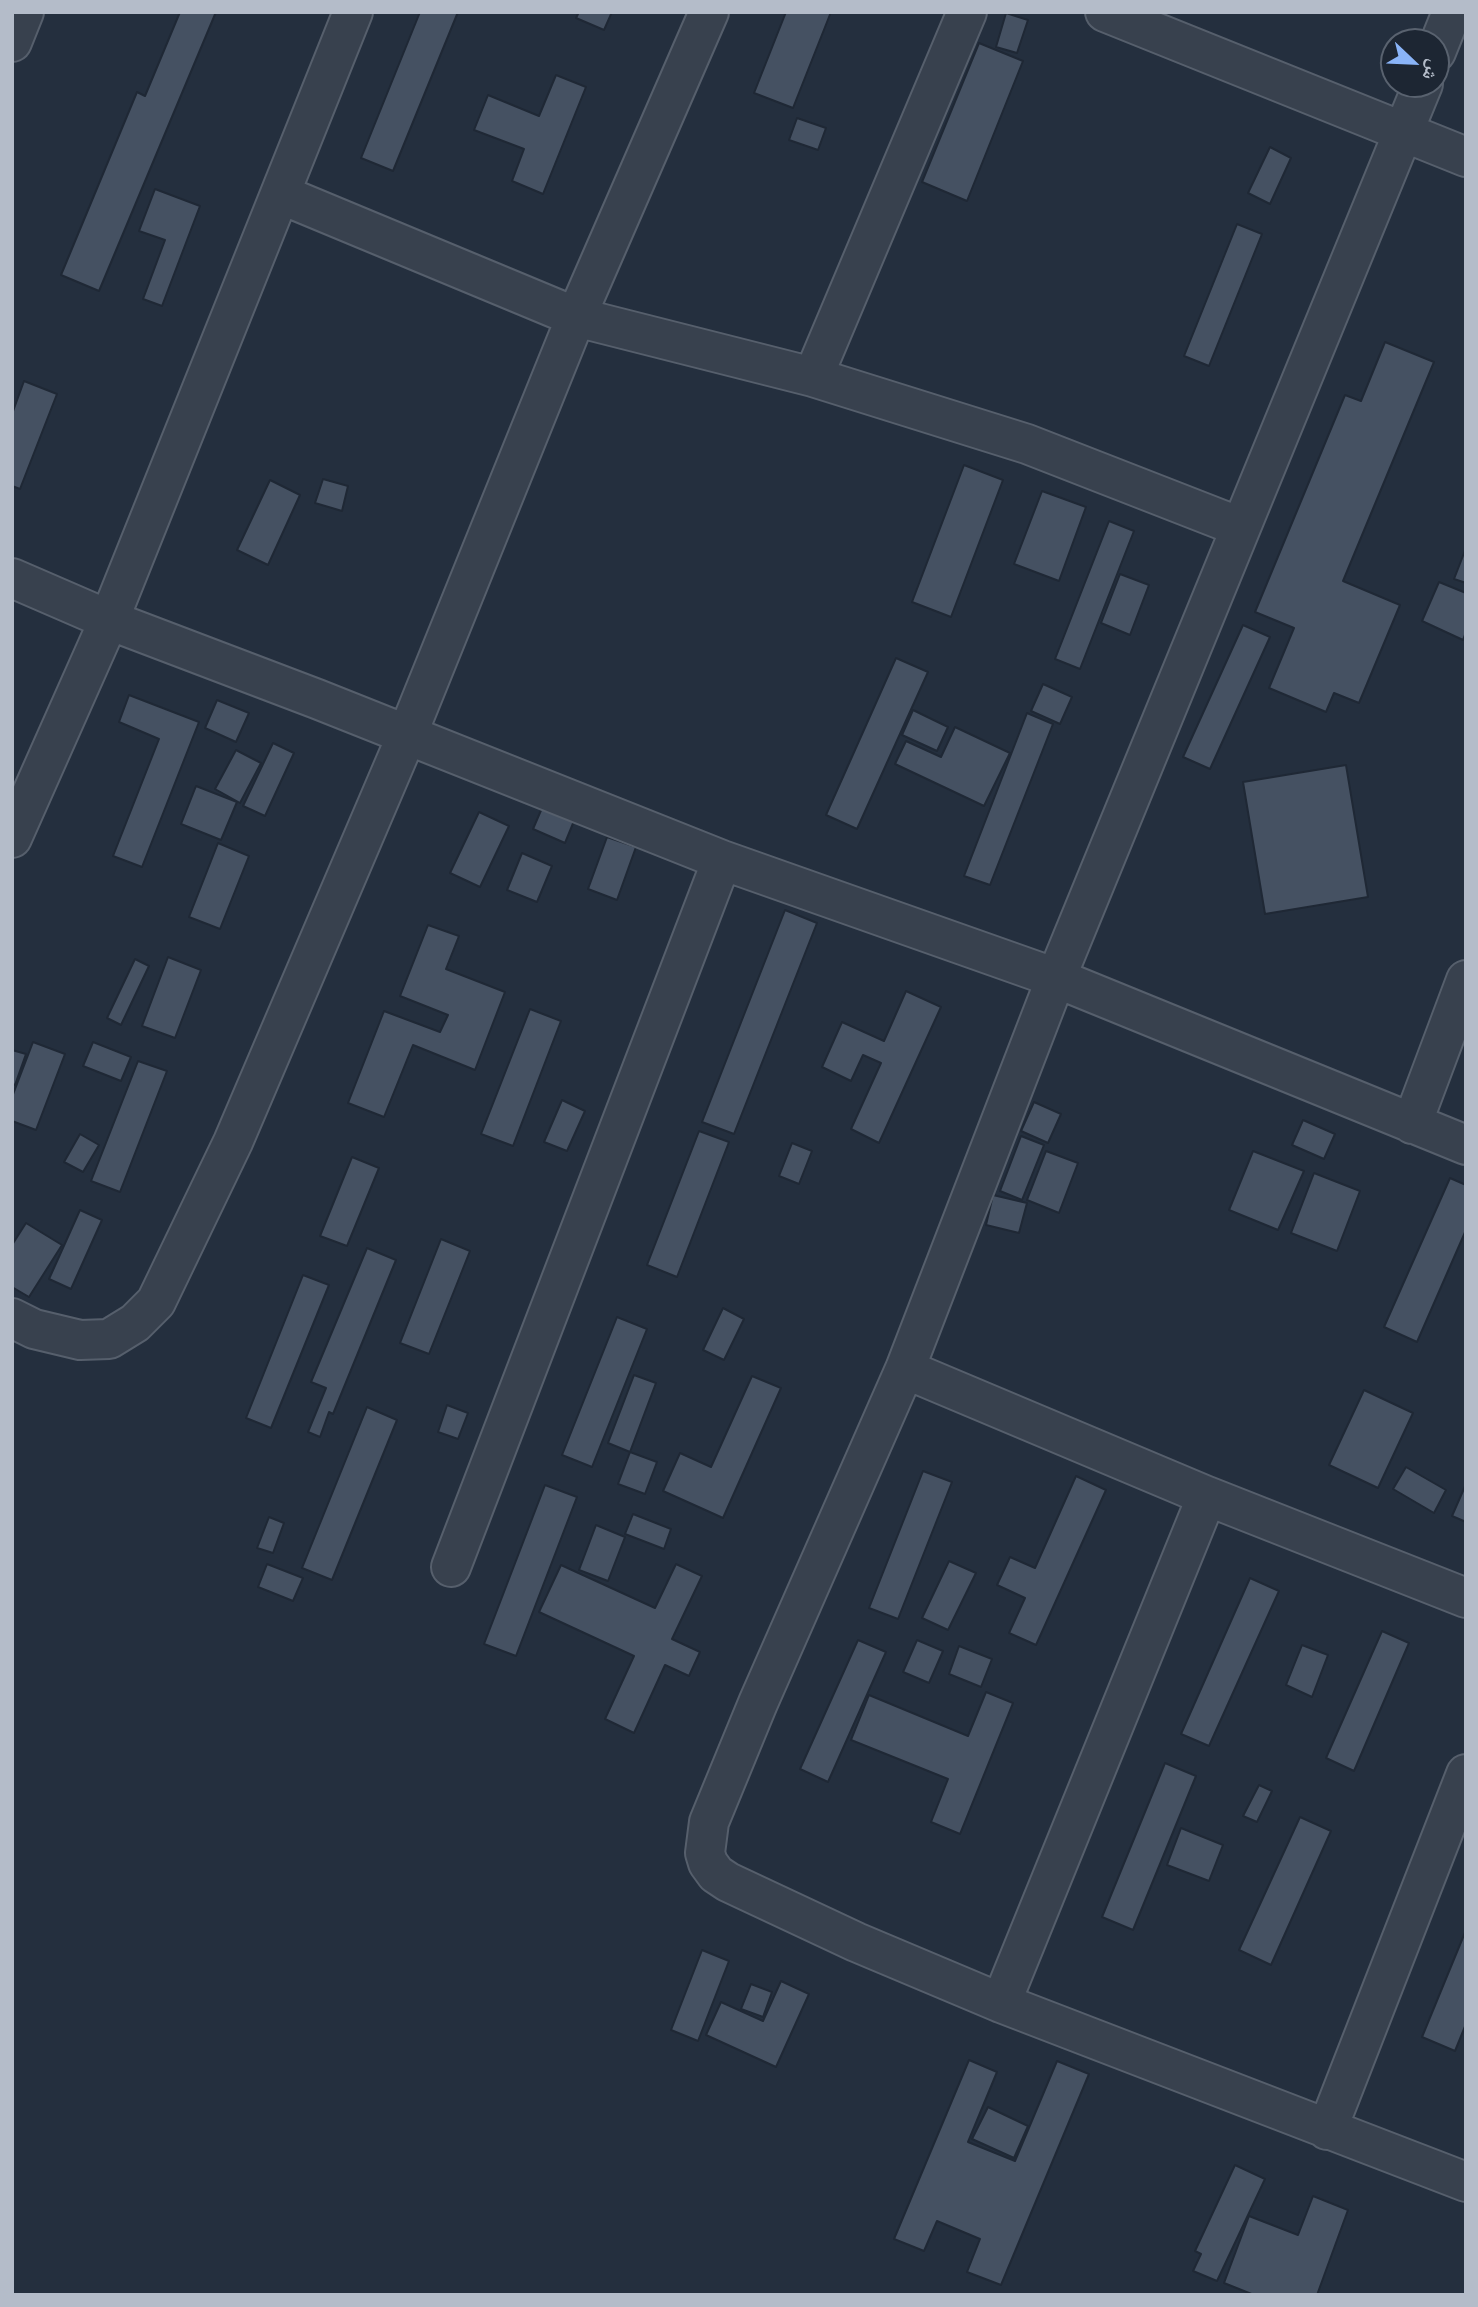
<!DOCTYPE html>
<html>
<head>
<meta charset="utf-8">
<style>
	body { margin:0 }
	#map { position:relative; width:1478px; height:2307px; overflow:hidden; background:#242f3e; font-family:Commissioner,"Noto Naskh Arabic",sans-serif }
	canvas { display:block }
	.frame { position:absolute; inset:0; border:14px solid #b4bcc9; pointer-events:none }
	.north { position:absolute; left:1380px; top:28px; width:70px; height:70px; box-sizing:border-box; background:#1d2633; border:2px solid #59626f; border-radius:50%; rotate:113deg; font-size:19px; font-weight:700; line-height:28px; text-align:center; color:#b4bcc9 }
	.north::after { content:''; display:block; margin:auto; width:24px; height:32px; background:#8ab4f8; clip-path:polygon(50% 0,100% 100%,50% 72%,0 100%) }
</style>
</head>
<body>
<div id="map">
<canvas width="1478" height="2307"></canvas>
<div class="frame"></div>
<div class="north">ش</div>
</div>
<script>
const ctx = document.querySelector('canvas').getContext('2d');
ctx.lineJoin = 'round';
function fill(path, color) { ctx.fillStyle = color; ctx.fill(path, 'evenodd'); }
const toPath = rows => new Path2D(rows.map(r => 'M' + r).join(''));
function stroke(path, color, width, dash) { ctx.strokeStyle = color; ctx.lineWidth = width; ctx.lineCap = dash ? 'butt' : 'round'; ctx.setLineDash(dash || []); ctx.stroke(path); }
const building = toPath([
	[180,12,216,12,99,291,61,275,137,92,145,96,180,12],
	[420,12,458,12,393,171,361,158,420,12],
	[579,12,612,12,604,30,576,18,579,12],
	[786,12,831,12,793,108,754,93,786,12],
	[1006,13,1028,20,1017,53,996,47,1006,13],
	[979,43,1023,61,967,201,922,182,979,43],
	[556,75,586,87,543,194,512,181,524,149,474,130,488,95,539,116,556,75],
	[797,118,826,128,818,150,789,140,797,118],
	[1270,147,1291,158,1270,204,1248,193,1270,147],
	[155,189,200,206,162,306,143,299,165,240,139,231,155,189],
	[1237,224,1262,234,1209,366,1184,356,1237,224],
	[1385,342,1434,362,1343,581,1400,605,1359,703,1334,693,1326,712,1269,688,1294,628,1255,612,1345,395,1361,401,1385,342],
	[24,381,57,394,20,489,12,486,12,414,24,381],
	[964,465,1003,480,951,617,912,602,964,465],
	[323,479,348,486,342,511,315,503,323,479],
	[270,480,300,495,268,565,237,550,270,480],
	[1042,491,1086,507,1059,581,1014,564,1042,491],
	[1109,521,1134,531,1080,669,1055,659,1109,521],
	[1466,548,1466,583,1454,579,1466,548],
	[1120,574,1149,585,1130,635,1101,623,1120,574],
	[1439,582,1466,593,1466,632,1463,640,1422,621,1439,582],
	[1243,625,1270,637,1210,769,1183,757,1243,625],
	[896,658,928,672,857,829,826,815,896,658],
	[1043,684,1072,697,1060,724,1031,711,1043,684],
	[129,695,199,722,142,867,113,856,159,739,119,722,129,695],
	[217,700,249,713,236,742,205,728,217,700],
	[913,710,948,727,937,751,902,735,913,710],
	[1027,713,1053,724,990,885,964,876,1027,713],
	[955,727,1010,753,984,806,895,764,906,741,941,757,955,727],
	[273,743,294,753,265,816,243,806,273,743],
	[236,750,261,763,240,803,215,789,236,750],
	[1346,765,1368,897,1265,914,1243,782,1346,765],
	[196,786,237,802,221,840,181,824,196,786],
	[542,808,574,821,565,843,533,829,542,808],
	[479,812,509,826,480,887,450,873,479,812],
	[607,837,636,847,617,900,588,889,607,837],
	[218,843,249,856,220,929,189,917,218,843],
	[522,853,552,866,537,902,507,890,522,853],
	[785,910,817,923,734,1134,702,1122,785,910],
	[428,925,459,936,446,969,505,992,475,1070,413,1045,384,1117,348,1103,384,1011,440,1032,448,1015,400,996,428,925],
	[168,957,201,970,175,1038,142,1026,168,957],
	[135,959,149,966,121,1025,107,1018,135,959],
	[906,991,941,1007,879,1143,851,1129,881,1063,863,1055,851,1081,822,1067,842,1022,884,1041,906,991],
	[530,1009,561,1021,513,1146,481,1134,530,1009],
	[33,1042,65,1054,36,1130,12,1121,12,1097,33,1042],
	[93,1042,131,1057,121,1081,83,1066,93,1042],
	[12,1050,26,1054,15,1085,12,1084,12,1050],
	[138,1061,167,1071,120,1192,91,1181,138,1061],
	[562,1100,585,1111,567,1151,544,1142,562,1100],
	[1034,1102,1061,1114,1048,1143,1021,1131,1034,1102],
	[1303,1120,1335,1134,1324,1159,1292,1145,1303,1120],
	[699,1131,729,1142,677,1277,647,1265,699,1131],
	[80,1134,99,1145,83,1172,64,1162,80,1134],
	[1021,1136,1044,1145,1022,1200,1000,1191,1021,1136],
	[792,1143,812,1151,799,1184,779,1176,792,1143],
	[1046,1151,1078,1163,1059,1213,1027,1200,1046,1151],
	[1253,1151,1304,1171,1278,1230,1229,1210,1253,1151],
	[352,1157,379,1168,347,1246,320,1236,352,1157],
	[1314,1173,1360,1191,1337,1251,1291,1233,1314,1173],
	[1450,1178,1466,1185,1466,1230,1417,1342,1384,1327,1450,1178],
	[993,1195,1027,1203,1019,1233,986,1225,993,1195],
	[80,1210,102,1220,71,1289,49,1279,80,1210],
	[26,1223,62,1245,29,1297,12,1287,12,1245,26,1223],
	[441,1239,470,1251,429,1354,400,1343,441,1239],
	[367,1248,396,1260,333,1414,329,1412,320,1437,308,1432,326,1388,311,1382,367,1248],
	[303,1275,329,1285,271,1428,246,1418,303,1275],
	[723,1308,744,1319,724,1360,703,1350,723,1308],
	[617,1317,647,1329,592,1467,562,1455,617,1317],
	[634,1375,656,1383,630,1452,608,1443,634,1375],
	[752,1376,781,1388,723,1518,663,1491,680,1453,711,1467,752,1376],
	[1364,1390,1413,1413,1378,1488,1329,1465,1364,1390],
	[447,1405,468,1413,458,1439,438,1432,447,1405],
	[367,1407,397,1420,332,1580,302,1568,367,1407],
	[630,1452,657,1462,645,1494,618,1484,630,1452],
	[1406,1467,1446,1490,1434,1513,1393,1489,1406,1467],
	[923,1471,952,1482,898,1619,869,1608,923,1471],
	[1076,1476,1106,1490,1036,1645,1009,1633,1025,1598,997,1585,1010,1557,1035,1568,1076,1476],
	[1466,1484,1466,1522,1452,1516,1466,1484],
	[545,1485,577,1497,516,1656,484,1644,545,1485],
	[633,1514,671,1529,664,1549,625,1534,633,1514],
	[269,1517,284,1523,273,1553,257,1548,269,1517],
	[596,1525,625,1537,608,1581,579,1570,596,1525],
	[949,1561,976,1573,948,1630,922,1618,949,1561],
	[267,1564,303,1578,293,1601,258,1587,267,1564],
	[676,1564,702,1576,672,1639,700,1652,689,1676,665,1665,634,1733,605,1719,634,1656,539,1612,561,1565,655,1608,676,1564],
	[1250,1578,1279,1591,1209,1746,1181,1734,1250,1578],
	[1382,1631,1409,1643,1354,1771,1326,1758,1382,1631],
	[858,1640,886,1652,828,1782,800,1769,858,1640],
	[917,1640,943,1651,929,1683,903,1672,917,1640],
	[1302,1645,1328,1655,1312,1697,1286,1685,1302,1645],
	[959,1646,992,1659,981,1687,949,1674,959,1646],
	[986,1692,1013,1703,960,1834,931,1822,948,1779,851,1740,869,1695,968,1736,986,1692],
	[1165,1763,1196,1776,1133,1930,1102,1917,1165,1763],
	[1259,1785,1272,1791,1257,1822,1243,1816,1259,1785],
	[1300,1817,1331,1831,1271,1965,1239,1950,1300,1817],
	[1181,1828,1223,1845,1209,1881,1167,1865,1181,1828],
	[1466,1930,1466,2024,1455,2051,1422,2037,1466,1930],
	[702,1950,729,1961,698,2041,671,2030,702,1950],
	[781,1981,809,1994,776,2067,706,2035,721,2002,763,2021,781,1981],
	[751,1984,772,1992,763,2017,741,2009,751,1984],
	[969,2060,997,2072,968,2142,1015,2161,1057,2061,1089,2074,1001,2285,967,2272,980,2239,937,2221,924,2251,894,2239,969,2060],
	[988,2107,1028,2126,1014,2158,972,2139,988,2107],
	[1235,2165,1265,2179,1217,2281,1193,2271,1201,2254,1195,2251,1235,2165],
	[1313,2196,1348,2210,1317,2295,1254,2295,1224,2283,1249,2216,1298,2235,1313,2196]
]);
fill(building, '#455162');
stroke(building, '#1f2835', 2);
const minor = toPath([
	[1105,12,1466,157],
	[12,42,24,12],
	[1436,52,1452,12],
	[1423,84,1056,978,905,1369,758,1703,709,1822,705,1853,708,1863,716,1874,728,1882,856,1942,1001,2003,1466,2182],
	[280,194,576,317,813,377,1027,444,1240,527],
	[813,377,967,12],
	[12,578,109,620,317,699,722,860,1056,978,1466,1145],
	[12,838,109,620,353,12],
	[1412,1124,1466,980],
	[12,1318,34,1329,80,1340,109,1339,135,1323,156,1302,233,1142,407,735,576,317,709,12],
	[905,1369,1207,1496,1466,1598],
	[451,1567,722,860],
	[1001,2003,1207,1496],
	[1327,2130,1466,1774]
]);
stroke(minor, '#565f6c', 42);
stroke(minor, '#38414e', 38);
</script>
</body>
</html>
